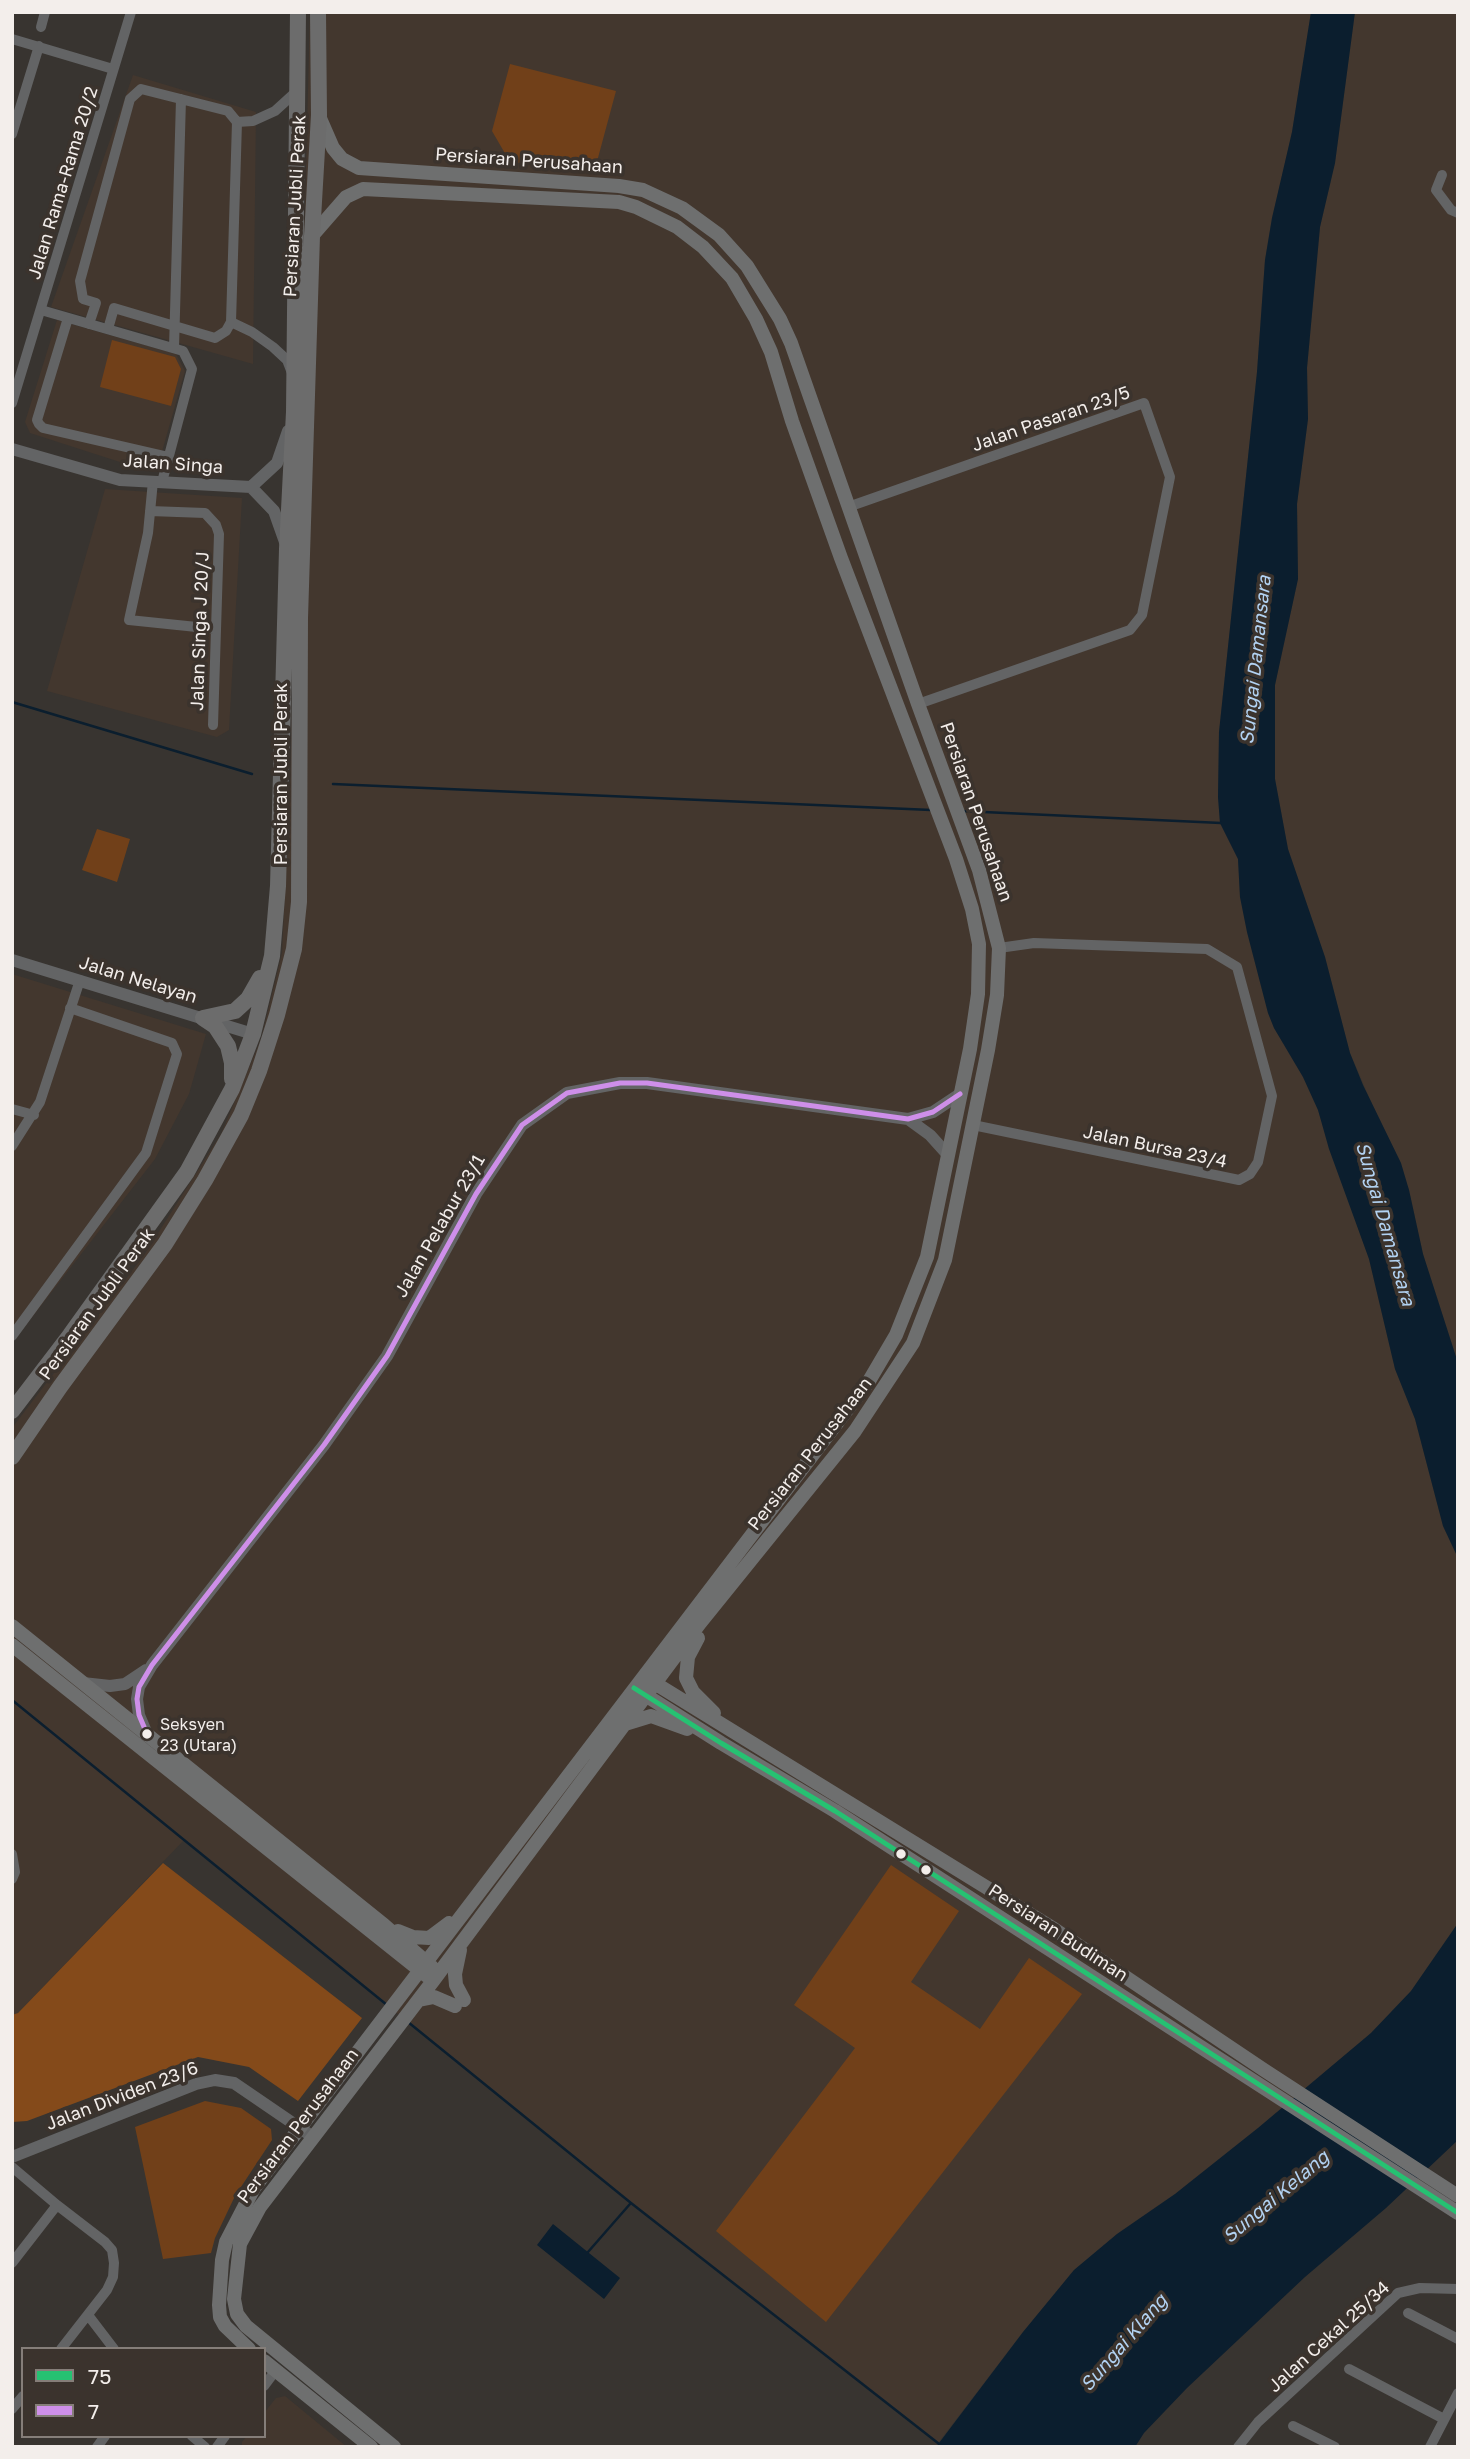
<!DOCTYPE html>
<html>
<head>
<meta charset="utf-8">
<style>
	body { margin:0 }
	#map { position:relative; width:1470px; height:2459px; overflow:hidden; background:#383430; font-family:"Golos Text",sans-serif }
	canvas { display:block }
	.frame { position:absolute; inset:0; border:14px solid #f3eeeb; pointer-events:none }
	.legend { position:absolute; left:21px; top:2347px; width:245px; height:91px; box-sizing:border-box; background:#3b332d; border:2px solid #857e79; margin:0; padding:9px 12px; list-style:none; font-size:21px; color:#f3eeeb }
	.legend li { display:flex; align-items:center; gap:14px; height:35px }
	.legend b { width:35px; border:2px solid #857e79 }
</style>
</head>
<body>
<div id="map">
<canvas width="1470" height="2459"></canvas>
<div class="frame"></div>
<ul class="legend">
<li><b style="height:9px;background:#26c172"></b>75</li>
<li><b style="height:9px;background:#ce8fe9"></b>7</li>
</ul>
</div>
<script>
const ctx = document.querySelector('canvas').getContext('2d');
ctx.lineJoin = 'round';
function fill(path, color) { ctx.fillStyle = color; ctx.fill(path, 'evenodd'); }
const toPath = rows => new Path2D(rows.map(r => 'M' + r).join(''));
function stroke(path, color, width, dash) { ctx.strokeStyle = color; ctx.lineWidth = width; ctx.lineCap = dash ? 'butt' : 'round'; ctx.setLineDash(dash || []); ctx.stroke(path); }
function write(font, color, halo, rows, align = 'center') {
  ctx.font = font + ' "Golos Text",sans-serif'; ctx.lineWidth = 7; ctx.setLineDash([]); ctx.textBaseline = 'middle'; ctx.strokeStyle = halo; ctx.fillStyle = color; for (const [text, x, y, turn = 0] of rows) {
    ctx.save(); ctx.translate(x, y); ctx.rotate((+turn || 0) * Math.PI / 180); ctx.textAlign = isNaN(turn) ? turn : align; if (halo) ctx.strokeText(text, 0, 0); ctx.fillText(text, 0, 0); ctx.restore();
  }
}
fill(toPath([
	[310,12,1311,12,1292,132,1272,218,1265,259,1257,372,1219,732,1218,797,1220,823,1238,859,1240,897,1247,932,1268,1013,1274,1028,1303,1077,1318,1110,1369,1259,1395,1369,1415,1419,1443,1526,1458,1558,1458,1923,1411,1991,1371,2033,1258,2128,1175,2194,1117,2234,1074,2270,1023,2332,938,2443,631,2203,184,1840,18,2013,12,2016,12,1428,144,1255,221,1134,261,1039,282,953,290,788],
	[1355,12,1458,12,1458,1363,1423,1254,1409,1190,1350,1053,1325,957,1288,849,1275,779,1275,685,1298,579,1297,504,1308,419,1307,368,1320,227,1335,163],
	[133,75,256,112,253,364,51,307],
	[57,320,176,354,185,371,159,462,123,463,30,433,25,422],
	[105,489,242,498,229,730,217,737,47,691],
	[12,974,206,1034,189,1094,155,1159,12,1343],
	[285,2396,347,2447,242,2447,242,2442,247,2436,264,2436,264,2413,276,2398]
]), '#43372e');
fill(toPath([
	[510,64,616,91,595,169,510,162,492,131],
	[112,340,175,357,181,369,171,406,100,387],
	[97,829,130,839,117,882,82,870],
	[891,1865,959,1911,911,1982,980,2029,1029,1958,1082,1994,826,2322,716,2231,855,2048,794,2005],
	[205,2101,241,2108,271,2129,272,2140,235,2196,215,2238,211,2253,163,2259,135,2127]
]), '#714019');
fill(toPath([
	[163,1863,362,2018,298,2101,249,2067,198,2057,27,2121,12,2122,12,2015,18,2013]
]), '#844a1a');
fill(toPath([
	[1311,12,1355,12,1335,163,1320,227,1307,368,1308,419,1297,504,1298,579,1275,685,1275,779,1288,849,1325,957,1350,1053,1363,1085,1401,1163,1409,1190,1423,1254,1458,1363,1458,1558,1443,1526,1415,1419,1395,1369,1369,1259,1329,1149,1318,1110,1303,1077,1274,1028,1268,1013,1247,932,1240,897,1238,859,1220,823,1218,797,1219,732,1257,372,1265,260,1272,218,1292,132],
	[1458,1923,1458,2140,1386,2208,1305,2277,1187,2388,1144,2433,1135,2447,936,2447,1023,2332,1074,2270,1117,2234,1175,2194,1258,2128,1371,2033,1411,1991],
	[553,2224,620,2278,604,2299,537,2245]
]), '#0b1e2e');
stroke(toPath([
	[12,702,252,774],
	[333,784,931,810],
	[962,811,1221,823],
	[12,1700,387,2005],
	[408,2022,631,2203,943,2447],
	[588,2252,630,2204]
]), '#0b1e2e', 2.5);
stroke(toPath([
	[41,27,45,12],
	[12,39,113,69],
	[237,122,253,121,275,111,297,91],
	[12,134,39,46],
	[1442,175,1436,190,1451,210,1458,213],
	[41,310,183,351,192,369,162,482],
	[68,318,37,420,39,424,43,428,169,457],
	[231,322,252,332,273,347,287,360,292,373],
	[89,324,96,303,83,299,80,281,130,99,141,89,228,111,237,122,231,322,226,331,215,338,114,308,108,329],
	[174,348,181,99],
	[12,403,131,12],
	[153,481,148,533,129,620,216,629],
	[848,507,1144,403,1170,477,1142,615,1130,630,918,704],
	[150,511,205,513,216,525,219,534,213,725],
	[12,1109,34,1115],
	[973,1125,1239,1180,1250,1174,1258,1162,1272,1096,1237,967,1207,949,1034,943,999,948],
	[12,1146,40,1102,80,980],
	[12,1336,146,1153,177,1054,172,1043,70,1008],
	[12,1854,15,1872,12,1879],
	[12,2167,57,2205,105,2242,112,2250,114,2263,113,2277,107,2290,61,2349],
	[12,2263,57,2205],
	[1408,2313,1458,2339],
	[88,2315,114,2349],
	[1349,2369,1444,2419],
	[264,2386,276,2370],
	[12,2409,23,2396],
	[1293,2426,1335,2447],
	[192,2436,205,2447],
	[97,2447,105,2436],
	[217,2447,225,2436],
	[1238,2447,1258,2422,1398,2293,1420,2288,1458,2289],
	[1430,2447,1458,2393]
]), '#636465', 10);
stroke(toPath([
	[12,449,120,480,251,487],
	[251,487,277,463,288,431],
	[251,487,274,511,285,542],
	[12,960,253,1034],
	[908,1119,930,1135,948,1155],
	[83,1683,110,1686,125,1684,146,1670],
	[147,1734,139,1715,137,1699,139,1687,152,1665,324,1445,387,1356,476,1194,522,1125,567,1093,620,1083,647,1083,908,1119,933,1112,960,1094],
	[12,2157,196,2084,215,2080,234,2083,313,2137]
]), '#636465', 12);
stroke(toPath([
	[319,116,333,148,342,159,359,168,619,186,643,190,682,208,719,235,747,266,780,319,791,343,918,704,979,870,999,948,997,995,988,1050,945,1260,913,1343,855,1431,700,1623,433,1981,260,2207,240,2244,234,2299,237,2314,246,2326,394,2447],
	[12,1626,384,1925,432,1967],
	[698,1638,688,1657,686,1678,693,1692,714,1713],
	[12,1645,427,1976],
	[648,1679,1054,1929,1264,2070,1458,2196],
	[639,1691,721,1743,835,1811,1458,2213],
	[625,1724,651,1716,687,1729],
	[398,1931,413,1937,429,1938,449,1923],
	[460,1950,455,1974,456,1985,464,2000],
	[419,2000,434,1997,455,2006],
	[249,2349,225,2326,220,2317,219,2305,222,2260,226,2242,254,2188,869,1381,896,1335,927,1257,970,1049,978,994,979,944,972,909,956,859,841,558,792,421,771,352,756,319,732,278,703,247,677,227,636,207,619,202,363,189,346,197,312,236],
	[264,2361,371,2447]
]), '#6e6f6f', 14);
stroke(toPath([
	[203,1018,235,1011,248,999,260,978],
	[203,1018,215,1026,228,1046,232,1063,232,1079],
	[12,1411,70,1335,187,1172,232,1089,253,1034,272,956,278,886,287,549,294,412,298,12],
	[12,1457,60,1387,165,1244,205,1180,241,1115,259,1071,277,1015,294,949,299,902,300,618,312,236,319,115,318,12]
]), '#6c6c6c', 16);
stroke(toPath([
	[634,1688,721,1743,835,1811,1458,2213]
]), '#26c172', 5);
stroke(toPath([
	[147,1734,139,1715,137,1699,139,1687,152,1665,324,1445,387,1356,476,1194,522,1125,567,1093,620,1083,647,1083,908,1119,933,1112,960,1094]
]), '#ce8fe9', 5);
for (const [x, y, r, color] of [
	[147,1734,6,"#f3eeeb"],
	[901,1854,6,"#f3eeeb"],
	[926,1870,6,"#f3eeeb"]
]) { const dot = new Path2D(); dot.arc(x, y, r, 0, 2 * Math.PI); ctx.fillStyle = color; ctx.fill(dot); stroke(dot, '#3b332d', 2.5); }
write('16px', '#f3eeeb', '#3b332d', [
	["Seksyen",160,1725],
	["23 (Utara)",160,1746]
], 'left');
write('18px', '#f3eeeb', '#3b332d', [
	["Persiaran Perusahaan",529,161,4],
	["Jalan Rama-Rama 20/2",63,183,-73],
	["Persiaran Jubli Perak",295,206,-87],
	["Jalan Pasaran 23/5",1051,419,-19],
	["Jalan Singa",173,464,4],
	["Jalan Singa J 20/J",200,631,-88],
	["Persiaran Jubli Perak",281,774,-90],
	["Persiaran Perusahaan",976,812,71],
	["Jalan Nelayan",138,980,17],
	["Jalan Bursa 23/4",1155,1147,12],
	["Jalan Pelabur 23/1",440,1226,-60],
	["Persiaran Jubli Perak",97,1304,-54],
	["Persiaran Perusahaan",810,1454,-52],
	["Persiaran Budiman",1058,1933,33],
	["Jalan Dividen 23/6",122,2096,-21],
	["Persiaran Perusahaan",298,2126,-53],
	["Jalan Cekal 25/34",1329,2337,-42]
]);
write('italic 19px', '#b2d2f2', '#3b332d', [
	["Sungai Damansara",1256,660,-84],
	["Sungai Damansara",1385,1224,74],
	["Sungai Kelang",1276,2197,-40],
	["Sungai Klang",1124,2343,-49]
]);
</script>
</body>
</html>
